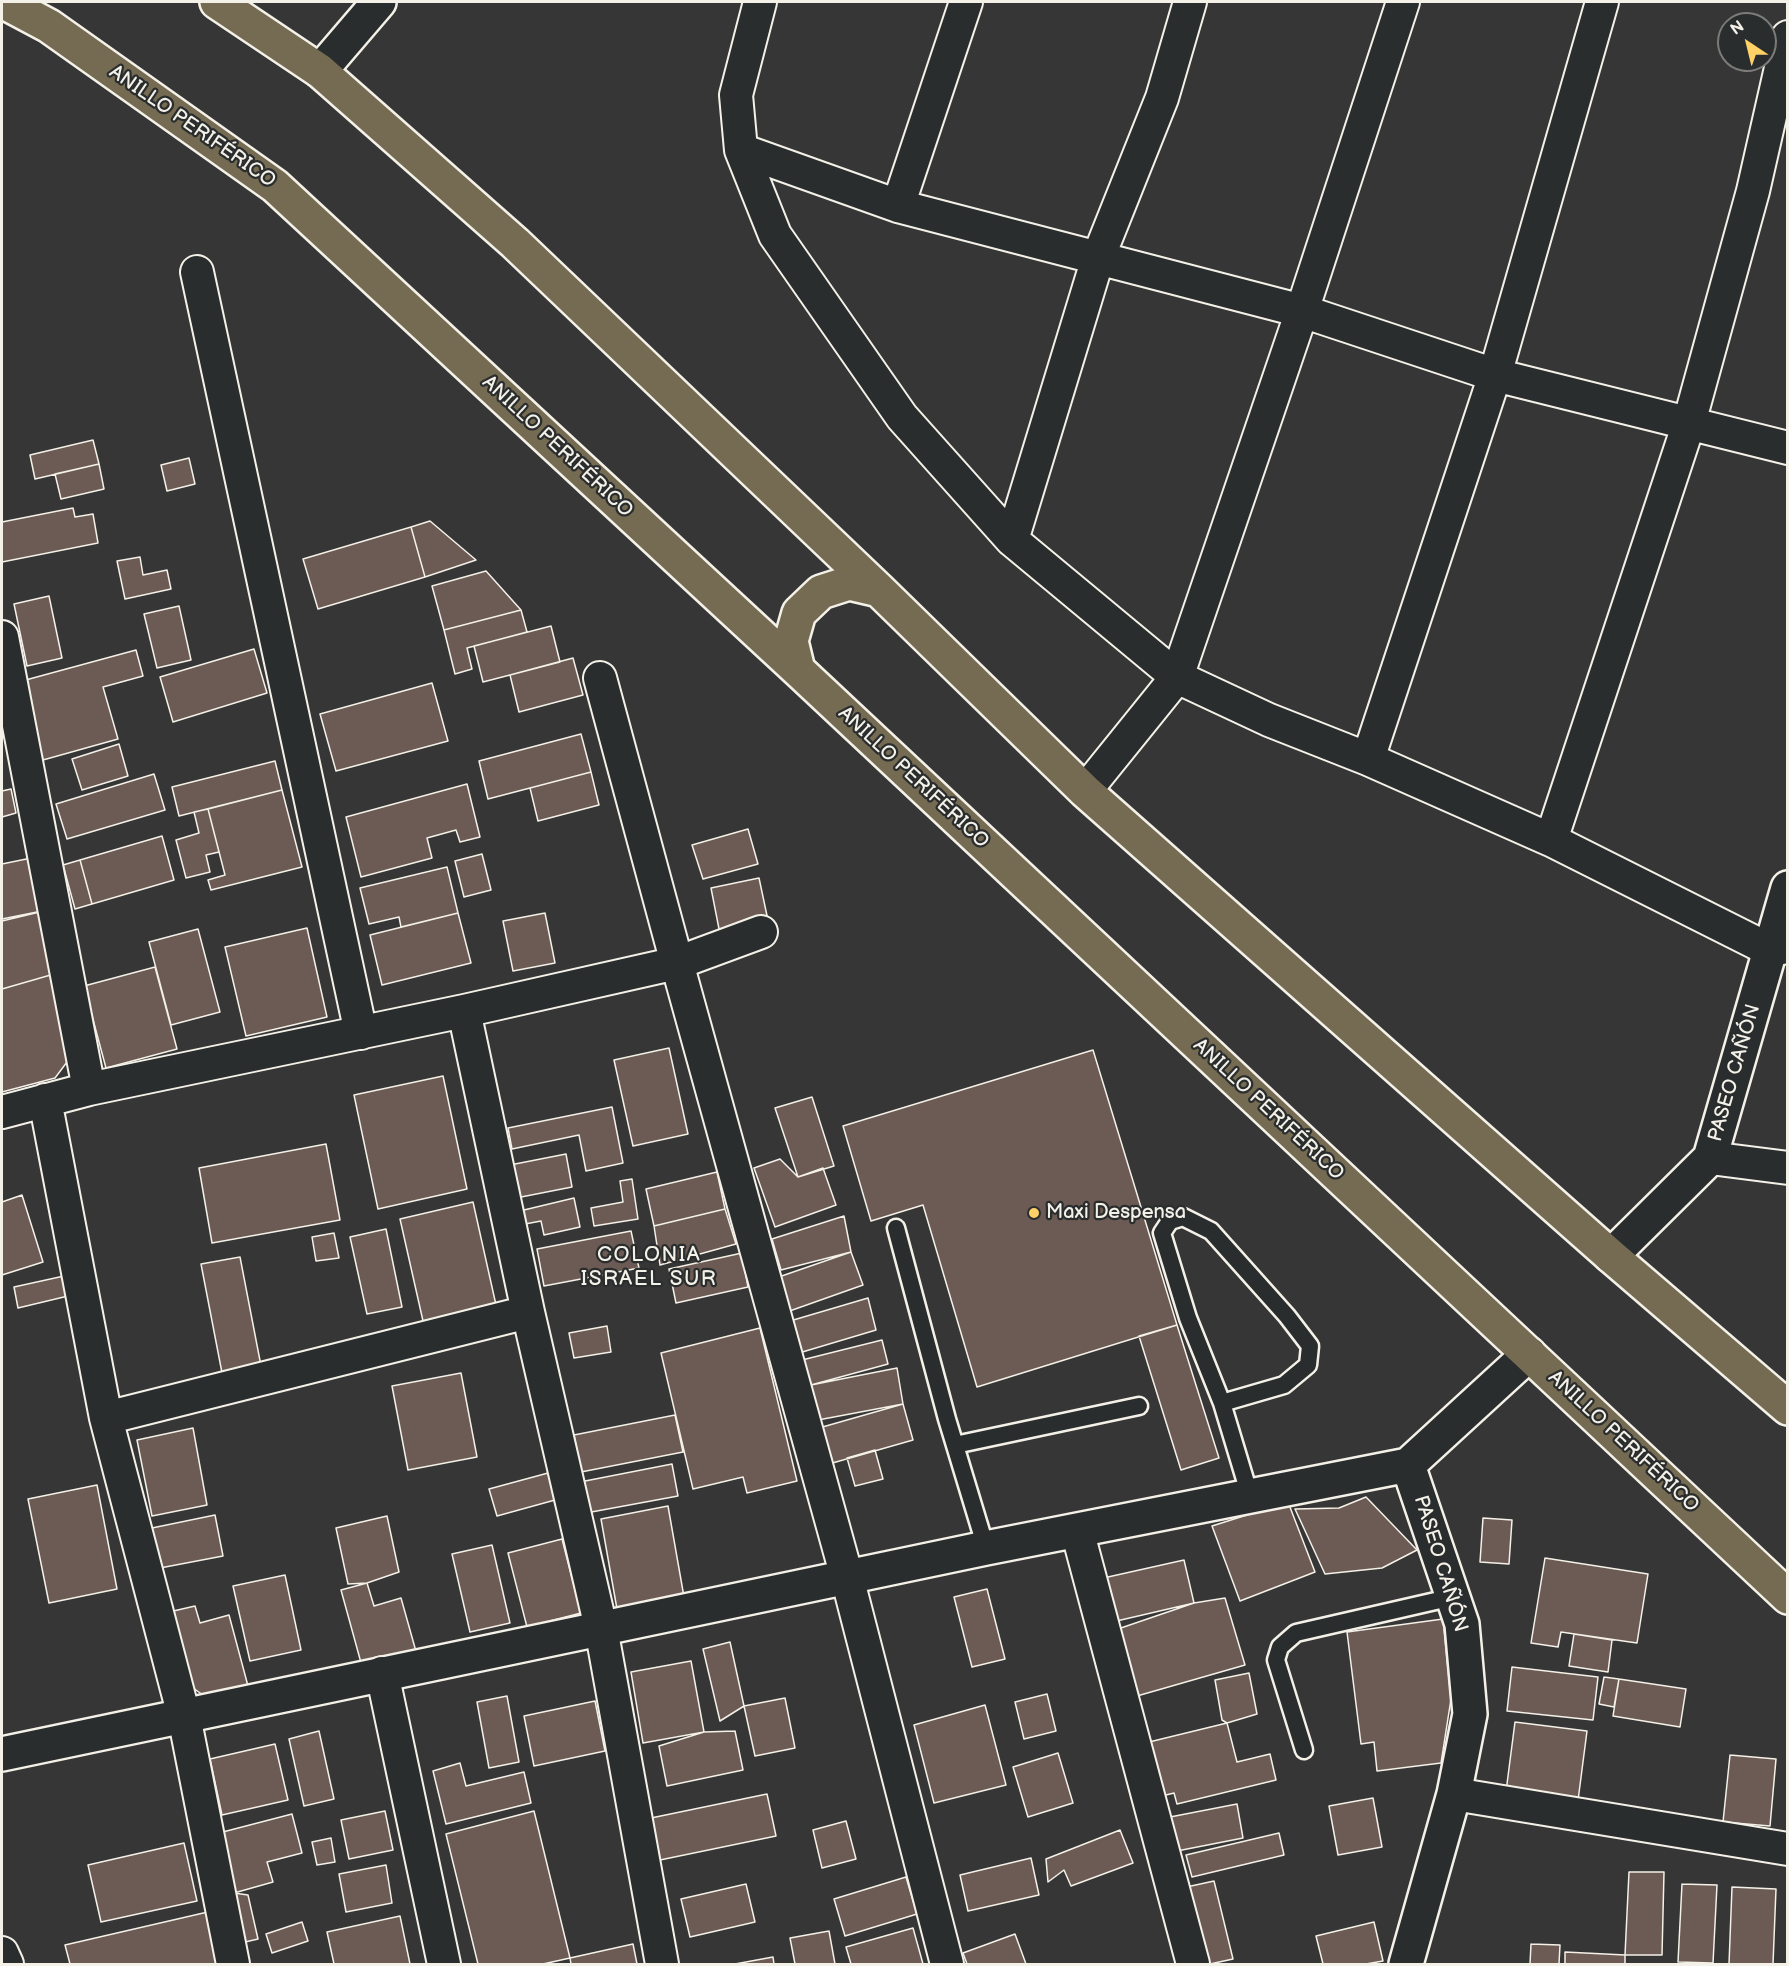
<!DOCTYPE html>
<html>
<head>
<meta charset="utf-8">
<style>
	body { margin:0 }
	#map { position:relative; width:1789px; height:1966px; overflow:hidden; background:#373636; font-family:"Balsamiq Sans",sans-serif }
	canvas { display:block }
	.frame { position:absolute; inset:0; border:3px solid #f4f1e8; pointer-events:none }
	.north { position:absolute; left:1717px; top:12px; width:60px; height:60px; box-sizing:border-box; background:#2a2d2e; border:2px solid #7b7b78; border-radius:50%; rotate:325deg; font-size:16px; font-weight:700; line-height:24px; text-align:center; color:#f4f1e8 }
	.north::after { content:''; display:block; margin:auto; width:21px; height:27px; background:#ffd166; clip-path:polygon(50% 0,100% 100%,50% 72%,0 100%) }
</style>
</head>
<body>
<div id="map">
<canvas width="1789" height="1966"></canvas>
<div class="frame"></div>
<div class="north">N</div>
</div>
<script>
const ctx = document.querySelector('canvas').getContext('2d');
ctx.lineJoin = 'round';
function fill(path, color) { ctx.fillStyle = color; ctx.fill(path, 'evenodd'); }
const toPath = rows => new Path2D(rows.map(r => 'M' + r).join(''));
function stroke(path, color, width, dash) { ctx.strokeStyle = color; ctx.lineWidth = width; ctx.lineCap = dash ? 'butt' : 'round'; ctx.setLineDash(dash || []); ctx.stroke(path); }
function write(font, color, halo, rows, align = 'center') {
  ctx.font = font + ' "Balsamiq Sans",sans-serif'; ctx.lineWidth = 4.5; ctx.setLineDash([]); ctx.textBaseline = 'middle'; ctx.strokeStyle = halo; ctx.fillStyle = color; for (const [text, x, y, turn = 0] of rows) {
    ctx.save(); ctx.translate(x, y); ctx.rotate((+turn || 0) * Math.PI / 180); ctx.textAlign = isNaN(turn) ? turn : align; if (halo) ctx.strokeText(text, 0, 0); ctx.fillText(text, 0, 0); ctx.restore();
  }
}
const building = toPath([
	[93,440,99,464,35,479,30,455,93,440],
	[189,458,195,484,167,491,161,465,189,458],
	[99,464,104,489,61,499,55,474,99,464],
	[73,508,75,517,93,514,98,543,2,562,2,522,73,508],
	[430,521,476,560,425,577,411,527,430,521],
	[411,527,425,577,318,609,303,559,411,527],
	[140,557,143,575,167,570,171,589,125,599,117,561,140,557],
	[486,571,521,610,444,630,432,586,486,571],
	[49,596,62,658,27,666,14,604,49,596],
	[179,606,191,660,157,668,144,614,179,606],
	[521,610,527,632,467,648,472,669,455,674,444,630,521,610],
	[551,626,560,662,483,682,474,646,551,626],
	[254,649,267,693,173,722,160,677,254,649],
	[136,650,143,676,103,687,118,739,43,760,22,681,136,650],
	[573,658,583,695,519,712,510,675,573,658],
	[432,683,448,741,336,771,320,714,432,683],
	[581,734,591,772,488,799,479,761,581,734],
	[119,744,128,776,82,790,72,759,119,744],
	[275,761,282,790,179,816,172,787,275,761],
	[591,772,599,805,538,821,530,788,591,772],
	[154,774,165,810,67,839,56,804,154,774],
	[467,784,480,837,460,842,456,830,427,838,432,858,361,877,346,817,467,784],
	[11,789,16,813,2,817,2,791,11,789],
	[282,790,302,867,211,890,208,880,225,875,208,809,282,790],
	[208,809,219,852,206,855,210,872,186,878,176,840,199,833,194,812,208,809],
	[748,829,758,864,703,879,692,845,748,829],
	[162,836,174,880,92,904,80,860,162,836],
	[482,854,491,890,464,897,455,861,482,854],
	[36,857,47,910,2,919,2,864,36,857],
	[80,860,92,904,75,909,63,865,80,860],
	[447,867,458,913,401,927,399,917,369,924,360,888,447,867],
	[759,878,769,925,720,934,711,888,759,878],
	[48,910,61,972,2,989,2,921,48,910],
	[458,913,471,963,382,985,370,935,458,913],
	[545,913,555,963,513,971,503,921,545,913],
	[307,928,327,1017,246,1036,225,947,307,928],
	[198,929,220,1012,171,1025,149,942,198,929],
	[155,967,177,1049,106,1068,84,986,155,967],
	[61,972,76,1050,55,1078,2,1092,2,989,61,972],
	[669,1048,688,1134,633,1146,614,1060,669,1048],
	[1093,1050,1177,1325,977,1387,923,1205,871,1221,843,1126,1093,1050],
	[443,1076,467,1189,378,1209,354,1095,443,1076],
	[812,1097,834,1166,798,1177,775,1108,812,1097],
	[612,1107,623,1163,586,1171,579,1135,512,1149,508,1128,612,1107],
	[326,1144,340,1220,212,1243,199,1168,326,1144],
	[566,1154,572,1187,516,1198,510,1165,566,1154],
	[780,1159,798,1177,823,1168,836,1205,775,1227,754,1168,780,1159],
	[717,1172,725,1209,654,1226,646,1189,717,1172],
	[632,1179,638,1219,594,1226,591,1208,623,1202,620,1181,632,1179],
	[22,1195,43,1262,2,1275,2,1202,22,1195],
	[574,1198,580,1227,544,1235,541,1221,520,1225,524,1210,574,1198],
	[473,1202,496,1305,423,1321,400,1219,473,1202],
	[725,1209,736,1244,660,1265,654,1226,725,1209],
	[844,1216,851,1252,781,1270,772,1239,844,1216],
	[386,1229,402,1307,367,1314,350,1237,386,1229],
	[631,1231,639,1268,544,1286,537,1249,631,1231],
	[334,1233,339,1258,316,1261,312,1237,334,1233],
	[851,1252,863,1285,784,1313,773,1279,851,1252],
	[742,1253,748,1287,676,1303,669,1269,742,1253],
	[240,1257,262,1371,223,1378,201,1264,240,1257],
	[64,1276,68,1296,18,1308,14,1287,64,1276],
	[868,1298,876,1330,799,1353,790,1321,868,1298],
	[1177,1325,1219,1458,1181,1470,1139,1336,1177,1325],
	[607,1326,611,1352,574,1358,569,1333,607,1326],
	[760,1328,797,1481,747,1493,743,1477,693,1489,661,1353,760,1328],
	[882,1340,888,1364,811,1385,802,1360,882,1340],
	[897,1368,903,1404,818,1420,811,1385,897,1368],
	[461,1373,477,1457,408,1470,392,1386,461,1373],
	[903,1404,913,1440,829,1464,819,1428,903,1404],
	[675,1415,683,1452,581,1472,574,1435,675,1415],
	[193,1428,207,1505,152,1516,137,1440,193,1428],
	[875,1450,883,1479,855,1486,847,1458,875,1450],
	[672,1464,678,1496,586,1513,580,1482,672,1464],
	[548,1473,555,1500,497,1516,489,1489,548,1473],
	[97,1485,117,1589,49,1603,28,1499,97,1485],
	[1366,1497,1417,1550,1382,1568,1325,1574,1295,1509,1339,1508,1366,1497],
	[1288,1502,1315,1572,1240,1601,1212,1526,1288,1502],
	[668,1506,684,1597,617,1609,601,1519,668,1506],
	[215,1515,223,1556,160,1568,152,1528,215,1515],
	[387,1516,399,1572,367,1583,348,1584,336,1528,387,1516],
	[1483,1518,1512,1520,1509,1564,1480,1562,1483,1518],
	[562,1539,581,1613,527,1627,508,1553,562,1539],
	[492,1545,510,1623,470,1632,452,1554,492,1545],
	[1545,1558,1648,1574,1637,1643,1561,1632,1558,1647,1531,1643,1545,1558],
	[1184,1560,1194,1603,1108,1623,1099,1579,1184,1560],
	[285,1575,301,1650,250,1661,233,1586,285,1575],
	[367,1583,374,1606,401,1598,417,1655,363,1670,341,1590,367,1583],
	[987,1589,1005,1659,972,1667,954,1597,987,1589],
	[1225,1598,1245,1665,1137,1696,1118,1629,1194,1603,1225,1598],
	[195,1606,200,1623,229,1615,248,1686,207,1698,189,1685,169,1612,195,1606],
	[1443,1619,1451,1699,1441,1763,1377,1771,1374,1742,1361,1744,1347,1632,1443,1619],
	[1574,1634,1612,1640,1608,1672,1569,1666,1574,1634],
	[730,1642,744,1706,720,1721,703,1649,730,1642],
	[691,1661,704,1732,643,1743,631,1672,691,1661],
	[1512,1667,1598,1677,1593,1720,1507,1711,1512,1667],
	[1249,1673,1257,1714,1227,1723,1222,1720,1215,1680,1249,1673],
	[1604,1677,1619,1679,1614,1707,1599,1704,1604,1677],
	[1619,1679,1686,1689,1680,1727,1613,1716,1619,1679],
	[1047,1694,1056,1731,1024,1739,1015,1702,1047,1694],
	[507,1696,519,1762,489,1768,477,1702,507,1696],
	[785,1698,795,1748,755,1756,744,1706,785,1698],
	[595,1701,605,1751,534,1766,524,1716,595,1701],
	[985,1705,1006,1785,934,1803,914,1725,985,1705],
	[1515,1722,1587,1731,1576,1816,1504,1807,1515,1722],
	[1227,1723,1237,1762,1270,1754,1276,1780,1177,1804,1174,1793,1158,1797,1145,1743,1227,1723],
	[319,1731,334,1799,304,1806,289,1739,319,1731],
	[735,1731,743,1770,667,1786,659,1746,704,1732,735,1731],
	[275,1744,288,1800,222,1815,210,1759,275,1744],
	[1058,1753,1073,1803,1028,1817,1013,1767,1058,1753],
	[1730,1755,1776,1759,1770,1826,1723,1822,1730,1755],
	[460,1763,466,1786,524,1772,531,1803,446,1824,433,1771,460,1763],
	[767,1794,776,1836,660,1860,651,1818,767,1794],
	[1373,1798,1382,1847,1338,1855,1329,1806,1373,1798],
	[1237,1804,1243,1838,1177,1851,1170,1817,1237,1804],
	[385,1811,393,1850,349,1859,341,1820,385,1811],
	[534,1811,570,1958,543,1964,478,1964,446,1834,534,1811],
	[292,1814,302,1853,267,1862,273,1882,234,1893,219,1833,292,1814],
	[846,1821,856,1859,822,1868,813,1830,846,1821],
	[1120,1830,1133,1863,1071,1886,1064,1870,1048,1882,1046,1859,1120,1830],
	[1279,1833,1284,1855,1192,1877,1186,1855,1279,1833],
	[331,1838,335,1862,317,1865,312,1842,331,1838],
	[184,1843,197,1901,101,1922,88,1865,184,1843],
	[1031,1858,1039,1895,968,1911,960,1875,1031,1858],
	[386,1865,392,1903,346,1912,339,1874,386,1865],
	[1629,1872,1664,1872,1662,1955,1625,1955,1629,1872],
	[906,1877,917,1914,845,1936,834,1899,906,1877],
	[1214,1881,1233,1959,1210,1964,1201,1964,1182,1888,1214,1881],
	[746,1884,755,1922,690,1937,681,1899,746,1884],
	[1682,1884,1717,1885,1713,1963,1678,1962,1682,1884],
	[1732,1887,1776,1889,1773,1964,1729,1964,1732,1887],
	[234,1893,248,1895,258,1939,241,1943,234,1893],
	[212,1911,225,1964,70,1964,65,1945,212,1911],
	[400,1916,410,1964,334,1964,327,1932,400,1916],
	[302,1922,308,1941,272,1953,266,1934,302,1922],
	[1374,1922,1383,1961,1366,1964,1323,1964,1316,1936,1374,1922],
	[913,1928,923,1964,851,1964,846,1947,913,1928],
	[829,1931,835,1964,795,1964,790,1938,829,1931],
	[1015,1934,1026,1964,967,1964,963,1953,1015,1934],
	[633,1944,637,1964,571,1964,570,1958,633,1944],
	[1531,1944,1560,1945,1559,1964,1530,1964,1531,1944],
	[1565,1952,1625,1955,1625,1964,1565,1964,1565,1952],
	[773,1957,774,1964,735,1964,773,1957]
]);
fill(building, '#6c5b54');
stroke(building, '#f4f1e8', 1.5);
const lane = toPath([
	[896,1228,947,1419,986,1548],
	[1222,1403,1284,1385,1308,1365,1310,1346,1287,1316,1211,1231,1183,1217,1170,1221,1162,1233,1188,1318,1222,1403,1250,1496],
	[955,1445,1139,1406],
	[1304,1750,1276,1660,1280,1647,1296,1633,1453,1597]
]);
const street = toPath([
	[760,2,736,95,741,150,775,235,902,417,1012,540,1177,677,1269,720,1368,759,1551,840,1770,950,1788,947],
	[741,150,898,206,1302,311,1495,375,1788,448],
	[898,206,966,2],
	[197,272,361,1033],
	[1012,540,1098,258,1162,98,1190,2],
	[2,637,89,1089],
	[600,678,677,963,847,1577,947,1964],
	[1368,759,1495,375,1602,2],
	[1085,791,1177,677,1302,311,1403,2],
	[1551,840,1689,423,1753,191,1788,37],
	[464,1011,528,1312,601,1628,662,1964],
	[45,1100,106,1418,184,1716,233,1964],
	[2,1112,89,1089,464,1011,677,963,761,932],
	[1710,1158,1788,1168],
	[106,1418,528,1312],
	[1077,1530,1193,1964],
	[382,1673,444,1964],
	[1454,1794,1788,1849],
	[2,1953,7,1964]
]);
const secondary = toPath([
	[320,71,379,2],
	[1611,1256,1710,1158,1788,888],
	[1408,1465,1529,1354],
	[2,1754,986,1548,1408,1465],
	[1406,1964,1454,1794,1470,1714,1462,1624,1408,1465]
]);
const highway = toPath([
	[4,2,49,26,275,186,798,670,1788,1597],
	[217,2,320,71,515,243,879,590,1085,791,1611,1256,1788,1408],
	[798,670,791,641,799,613,821,592,849,583,879,590]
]);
stroke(lane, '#f4f1e8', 21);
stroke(street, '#f4f1e8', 36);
stroke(secondary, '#f4f1e8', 38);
stroke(highway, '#f4f1e8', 38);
stroke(lane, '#2a2d2e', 16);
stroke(street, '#2a2d2e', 32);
stroke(secondary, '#2a2d2e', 33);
stroke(highway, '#756b52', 33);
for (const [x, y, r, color] of [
	[1034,1213,6,"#ffd166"]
]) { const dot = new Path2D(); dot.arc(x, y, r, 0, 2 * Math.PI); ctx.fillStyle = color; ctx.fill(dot); stroke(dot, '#2a2d2e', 2); }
write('20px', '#f4f1e8', '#2a2d2e', [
	["ANILLO PERIFÉRICO",192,127,35],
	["ANILLO PERIFÉRICO",557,447,43],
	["ANILLO PERIFÉRICO",913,778,43],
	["PASEO CAÑÓN",1735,1073,-74],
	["ANILLO PERIFÉRICO",1268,1110,43],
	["ANILLO PERIFÉRICO",1623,1442,43],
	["PASEO CAÑÓN",1440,1564,73]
]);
write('20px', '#f4f1e8', '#2a2d2e', [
	["Maxi Despensa",1046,1213]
], 'left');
ctx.letterSpacing = '1.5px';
write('21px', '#f4f1e8', '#2a2d2e', [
	["COLONIA",649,1256],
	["ISRAEL SUR",649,1280]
]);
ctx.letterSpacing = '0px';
</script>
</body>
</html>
